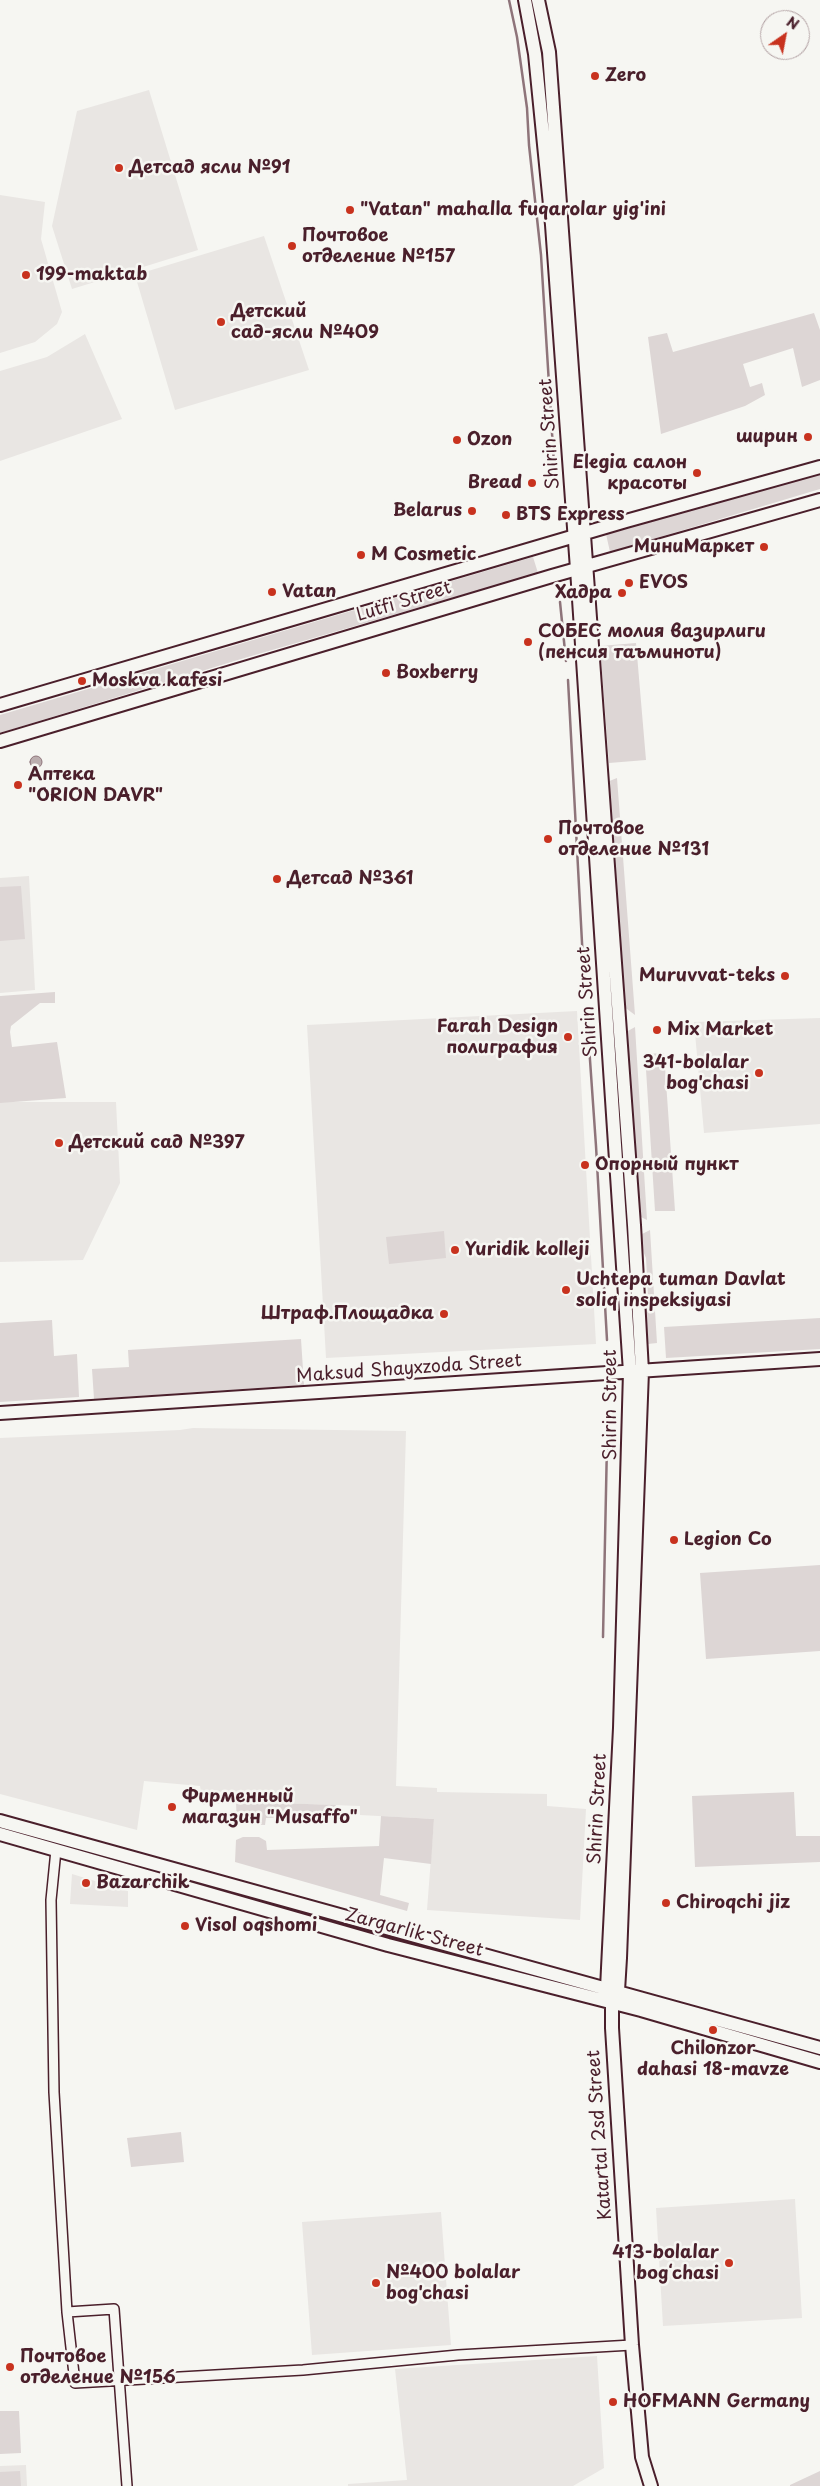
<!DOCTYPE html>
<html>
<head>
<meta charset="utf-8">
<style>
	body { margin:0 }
	#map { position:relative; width:820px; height:2486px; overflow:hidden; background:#f6f6f2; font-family:"Playpen Sans",sans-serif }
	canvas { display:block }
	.north { position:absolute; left:760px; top:10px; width:50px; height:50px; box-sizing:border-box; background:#f6f6f2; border:1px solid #b1a0a2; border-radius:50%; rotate:33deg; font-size:14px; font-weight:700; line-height:20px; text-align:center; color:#4a1f2b }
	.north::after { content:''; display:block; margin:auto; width:18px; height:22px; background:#c8321e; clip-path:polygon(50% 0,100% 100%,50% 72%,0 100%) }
</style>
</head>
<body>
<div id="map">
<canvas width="820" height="2486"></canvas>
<div class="north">N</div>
</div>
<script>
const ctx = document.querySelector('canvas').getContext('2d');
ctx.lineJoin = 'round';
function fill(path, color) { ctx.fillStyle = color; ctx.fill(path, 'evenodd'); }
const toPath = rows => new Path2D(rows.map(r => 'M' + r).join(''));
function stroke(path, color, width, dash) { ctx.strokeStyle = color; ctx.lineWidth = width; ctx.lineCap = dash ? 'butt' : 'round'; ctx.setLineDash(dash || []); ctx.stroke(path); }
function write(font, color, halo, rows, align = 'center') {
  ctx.font = font + ' "Playpen Sans",sans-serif'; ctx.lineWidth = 5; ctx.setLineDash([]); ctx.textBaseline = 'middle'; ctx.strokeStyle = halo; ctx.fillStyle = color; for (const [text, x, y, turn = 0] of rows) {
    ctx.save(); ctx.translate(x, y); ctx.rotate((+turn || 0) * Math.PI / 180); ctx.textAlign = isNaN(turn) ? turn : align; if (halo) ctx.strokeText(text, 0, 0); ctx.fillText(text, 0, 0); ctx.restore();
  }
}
fill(toPath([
	[149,90,198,250,72,289,52,226,77,111],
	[0,195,45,202,41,239,62,312,57,324,35,342,0,353],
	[264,236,309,370,175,410,135,275],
	[85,334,122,419,0,461,0,371,47,357],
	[29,876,35,990,0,993,0,878],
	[577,1011,596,1344,326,1358,307,1025],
	[820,1018,820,1124,704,1133,694,1022],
	[0,1102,116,1102,120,1183,83,1260,0,1262],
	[193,1428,406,1431,396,1786,437,1788,437,1792,547,1794,547,1806,586,1809,580,1920,427,1910,434,1819,360,1815,360,1806,248,1802,203,1805,200,1786,144,1781,137,1830,0,1794,0,1438,180,1430],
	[72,1874,128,1891,128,1907,70,1904],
	[795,2199,802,2318,663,2326,656,2208],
	[441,2212,451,2345,312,2355,302,2222],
	[597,2356,604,2468,573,2486,348,2486,348,2484,407,2480,395,2369],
	[26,2465,27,2486,0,2486,0,2466]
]), '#e9e6e3');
fill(toPath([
	[814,313,820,330,820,380,802,387,793,348,743,364,750,387,762,383,765,395,745,406,661,434,648,337,667,333,673,352],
	[820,474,820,489,610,552,606,534],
	[533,557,538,573,241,659,0,733,0,715],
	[636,643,646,760,609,763,600,646],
	[617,778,635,1015,623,1006,607,782],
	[21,886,25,939,0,941,0,887],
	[55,992,55,1003,40,1003,11,1026,10,1032,12,1047,57,1042,66,1098,0,1103,0,996],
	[635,1027,647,1220,639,1216,626,1032],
	[664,1053,675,1211,655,1211,645,1054],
	[650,1230,657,1343,648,1344,645,1315,648,1296,646,1258,641,1246,640,1235],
	[444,1231,446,1258,389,1264,386,1237],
	[820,1318,820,1349,666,1358,664,1327],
	[52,1320,54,1356,77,1354,79,1397,0,1402,0,1323],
	[301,1339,304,1385,94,1399,92,1369,129,1367,128,1350],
	[820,1565,820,1651,706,1659,700,1573],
	[794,1792,796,1836,820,1836,820,1862,695,1867,692,1796],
	[248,1802,336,1805,332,1816,266,1818,265,1825,237,1824,236,1803],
	[381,1816,434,1819,431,1864,384,1858,380,1895,409,1903,407,1911,235,1862,236,1840,243,1837,259,1837,266,1841,267,1850,379,1846],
	[181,2132,184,2162,131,2167,127,2138],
	[0,2411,19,2411,21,2453,0,2454],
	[20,2471,21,2486,0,2486,0,2472],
	[820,2471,820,2486,790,2486,790,2485]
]), '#ddd6d5');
const water = toPath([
	'30 762a6 6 0 1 1 12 0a6 6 0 1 1-12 0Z'
]);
fill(water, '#bbadae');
stroke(water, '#8e747a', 1);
stroke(toPath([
	[509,0,517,37,527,108,529,145,541,255,554,465],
	[560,602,566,661],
	[568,680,584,980],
	[587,1017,596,1146,607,1340],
	[603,1637,607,1443]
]), '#8e747a', 2.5);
const street = toPath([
	[56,1850,51,1900,54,2092,67,2312,75,2383,303,2370,458,2355,632,2345],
	[67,2312,114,2309,127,2486]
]);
const secondary = toPath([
	[525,0,535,54,552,225,577,569,630,1372,620,1728,608,1968,607,1989,612,2003],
	[538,0,549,52,634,1225,642,1371,620,1958,618,1991,612,2003,612,2028,632,2345,642,2457,651,2486],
	[0,705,626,521,820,467],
	[0,741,552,576,820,500],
	[0,1413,820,1359],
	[0,1821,820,2048],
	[0,1834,388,1945,641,2010,820,2062]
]);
stroke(street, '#4a1f2b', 12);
stroke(secondary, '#4a1f2b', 16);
stroke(street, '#f6f6f2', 9);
stroke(secondary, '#f6f6f2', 12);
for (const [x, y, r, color] of [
	[595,76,5,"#c8321e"],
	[119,168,5,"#c8321e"],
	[350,210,5,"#c8321e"],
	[292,246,5,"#c8321e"],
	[26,275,5,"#c8321e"],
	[221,322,5,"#c8321e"],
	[808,437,5,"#c8321e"],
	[457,440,5,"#c8321e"],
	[697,473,5,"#c8321e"],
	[532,483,5,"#c8321e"],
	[472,511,5,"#c8321e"],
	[506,515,5,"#c8321e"],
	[764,547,5,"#c8321e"],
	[361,555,5,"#c8321e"],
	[629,583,5,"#c8321e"],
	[272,592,5,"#c8321e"],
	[622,593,5,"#c8321e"],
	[528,642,5,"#c8321e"],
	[386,673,5,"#c8321e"],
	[82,681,5,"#c8321e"],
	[18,785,5,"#c8321e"],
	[548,839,5,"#c8321e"],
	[277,879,5,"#c8321e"],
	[785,976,5,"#c8321e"],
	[657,1030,5,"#c8321e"],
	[568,1037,5,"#c8321e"],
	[759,1073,5,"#c8321e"],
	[59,1143,5,"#c8321e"],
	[585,1165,5,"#c8321e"],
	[455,1250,5,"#c8321e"],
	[566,1290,5,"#c8321e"],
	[444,1314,5,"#c8321e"],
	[674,1540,5,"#c8321e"],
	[172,1807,5,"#c8321e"],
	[86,1883,5,"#c8321e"],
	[666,1903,5,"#c8321e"],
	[185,1926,5,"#c8321e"],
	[713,2030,5,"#c8321e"],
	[729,2263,5,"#c8321e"],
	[376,2283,5,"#c8321e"],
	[10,2367,5,"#c8321e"],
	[613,2402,5,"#c8321e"]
]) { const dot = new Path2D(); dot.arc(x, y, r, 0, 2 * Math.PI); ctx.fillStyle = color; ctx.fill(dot); stroke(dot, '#f6f6f2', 2); }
write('bold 18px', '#4a1f2b', '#f6f6f2', [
	["Zero",605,76],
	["Детсад ясли №91",129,168],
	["\"Vatan\" mahalla fuqarolar yig'ini",360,210],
	["Почтовое",302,236],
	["отделение №157",302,257],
	["199-maktab",36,275],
	["Детский",231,312],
	["сад-ясли №409",231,333],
	["ширин",798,437,"right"],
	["Ozon",467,440],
	["Elegia салон",687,463,"right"],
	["красоты",687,484,"right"],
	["Bread",522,483,"right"],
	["Belarus",462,511,"right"],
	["BTS Express",516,515],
	["МиниМаркет",754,547,"right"],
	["M Cosmetic",371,555],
	["EVOS",639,583],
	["Vatan",282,592],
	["Хадра",612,593,"right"],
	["СОБЕС молия вазирлиги",538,632],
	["(пенсия таъминоти)",538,653],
	["Boxberry",396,673],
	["Moskva kafesi",92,681],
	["Аптека",28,775],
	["\"ORION DAVR\"",28,796],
	["Почтовое",558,829],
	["отделение №131",558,850],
	["Детсад №361",287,879],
	["Muruvvat-teks",775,976,"right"],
	["Farah Design",558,1027,"right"],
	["полиграфия",558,1048,"right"],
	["Mix Market",667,1030],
	["341-bolalar",749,1063,"right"],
	["bog'chasi",749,1084,"right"],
	["Детский сад №397",69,1143],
	["Опорный пункт",595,1165],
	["Yuridik kolleji",465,1250],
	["Uchtepa tuman Davlat",576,1280],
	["soliq inspeksiyasi",576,1301],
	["Штраф.Площадка",434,1314,"right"],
	["Legion Co",684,1540],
	["Фирменный",182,1797],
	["магазин \"Musaffo\"",182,1818],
	["Bazarchik",96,1883],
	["Chiroqchi jiz",676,1903],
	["Visol oqshomi",195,1926],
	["Chilonzor",713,2049,"center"],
	["dahasi 18-mavze",713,2070,"center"],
	["413-bolalar",719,2253,"right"],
	["bogʻchasi",719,2274,"right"],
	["№400 bolalar",386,2273],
	["bog'chasi",386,2294],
	["Почтовое",20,2357],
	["отделение №156",20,2378],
	["HOFMANN Germany",623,2402]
], 'left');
write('18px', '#4a1f2b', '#f6f6f2', [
	["Shirin Street",550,434,-94],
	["Lutfi Street",404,602,-17],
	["Shirin Street",588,1002,-94],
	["Maksud Shayxzoda Street",409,1369,-4],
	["Shirin Street",611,1405,-90],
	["Shirin Street",598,1809,-87],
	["Zargarlik Street",414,1933,15],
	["Katartal 2sd Street",600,2135,-94]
]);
</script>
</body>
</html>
